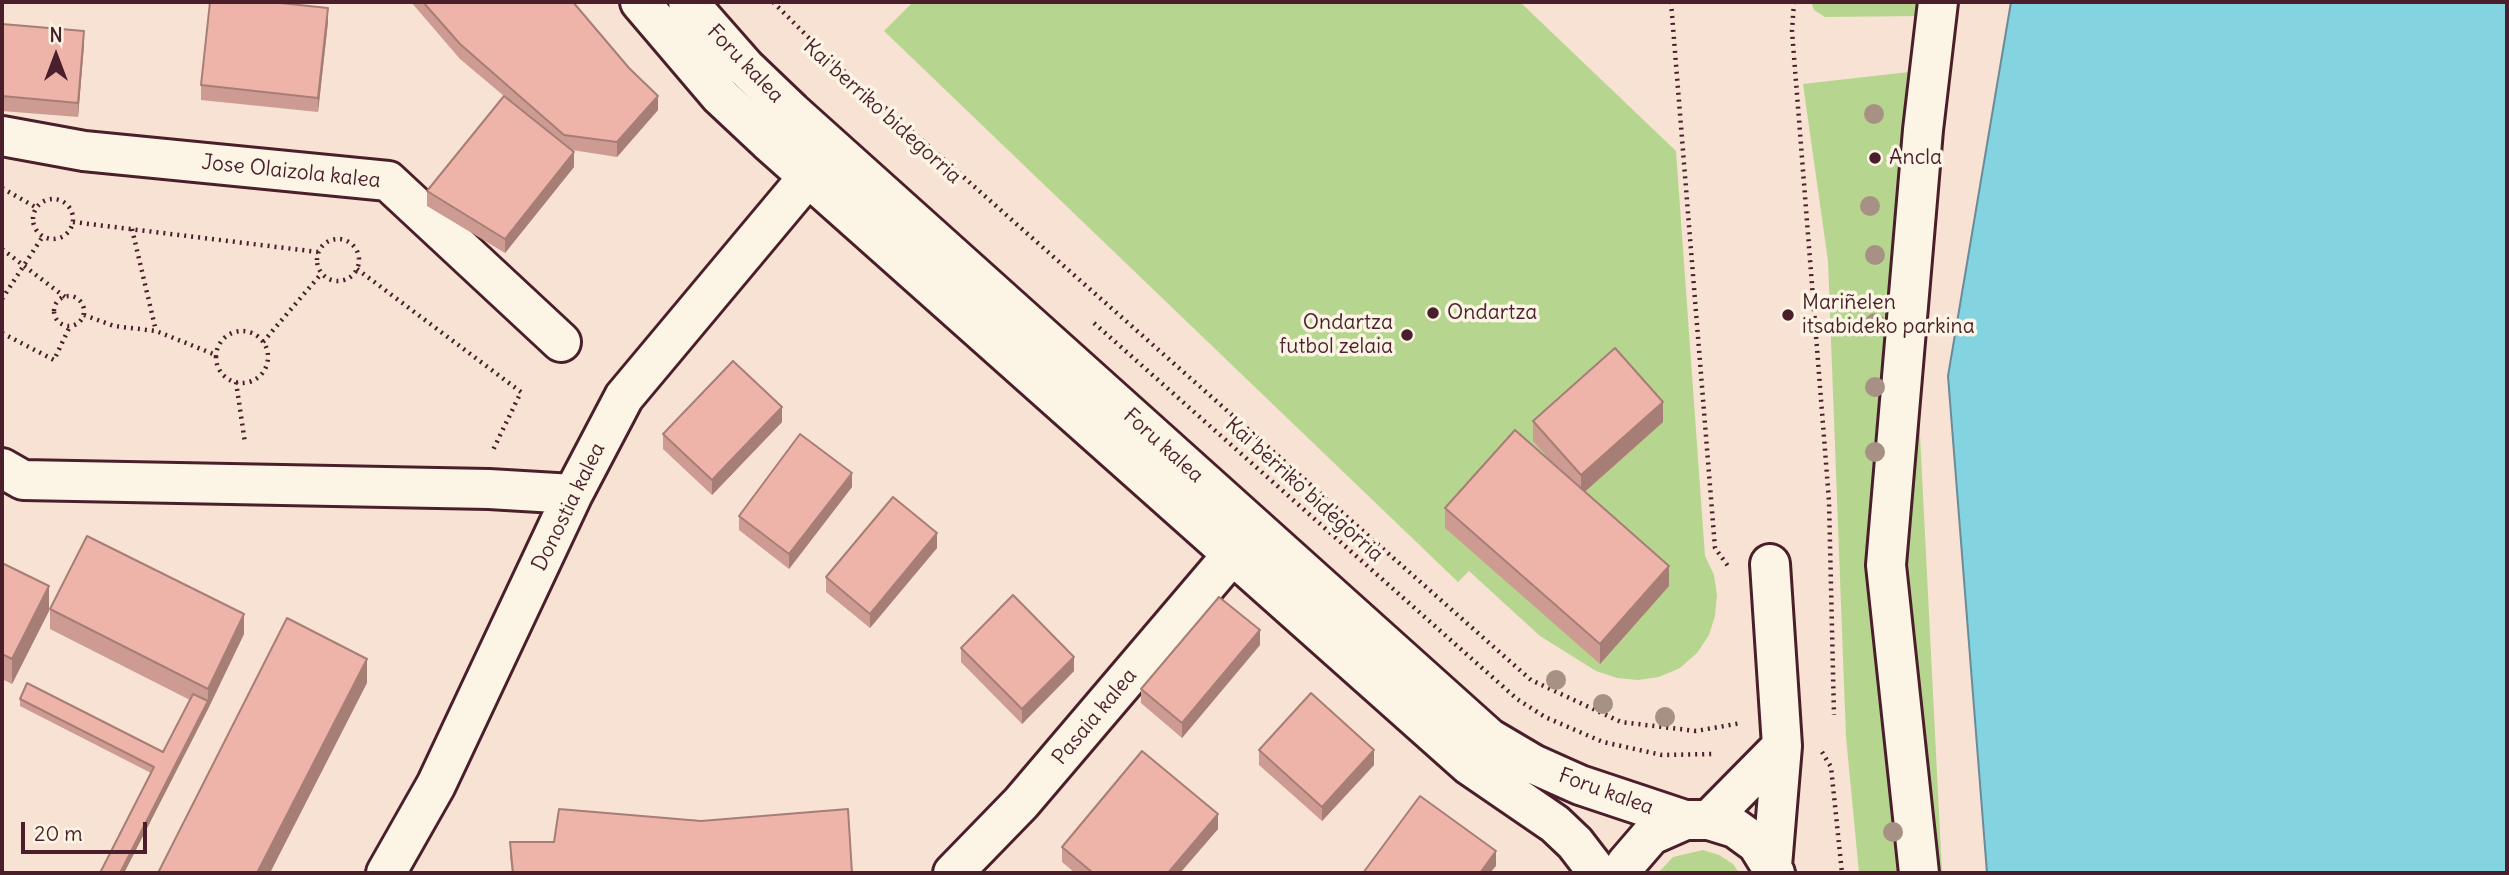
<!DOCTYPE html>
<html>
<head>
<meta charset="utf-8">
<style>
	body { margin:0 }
	#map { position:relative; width:2509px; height:875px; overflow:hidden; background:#f8e2d3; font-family:Delius,sans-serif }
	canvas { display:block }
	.frame { position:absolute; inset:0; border:4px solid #4a1f2b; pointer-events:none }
	.north { position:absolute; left:21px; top:21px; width:70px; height:70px; -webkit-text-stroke:5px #fcf5e5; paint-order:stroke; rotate:0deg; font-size:19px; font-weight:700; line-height:28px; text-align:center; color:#4a1f2b }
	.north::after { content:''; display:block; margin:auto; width:24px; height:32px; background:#4a1f2b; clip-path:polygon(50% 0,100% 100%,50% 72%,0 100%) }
	.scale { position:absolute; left:21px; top:822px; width:126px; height:32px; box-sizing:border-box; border:4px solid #4a1f2b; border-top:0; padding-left:9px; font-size:21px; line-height:24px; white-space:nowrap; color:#4a1f2b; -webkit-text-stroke:5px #fcf5e5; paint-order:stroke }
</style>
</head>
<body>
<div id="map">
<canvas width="2509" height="875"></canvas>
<div class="frame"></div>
<div class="north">N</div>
<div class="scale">20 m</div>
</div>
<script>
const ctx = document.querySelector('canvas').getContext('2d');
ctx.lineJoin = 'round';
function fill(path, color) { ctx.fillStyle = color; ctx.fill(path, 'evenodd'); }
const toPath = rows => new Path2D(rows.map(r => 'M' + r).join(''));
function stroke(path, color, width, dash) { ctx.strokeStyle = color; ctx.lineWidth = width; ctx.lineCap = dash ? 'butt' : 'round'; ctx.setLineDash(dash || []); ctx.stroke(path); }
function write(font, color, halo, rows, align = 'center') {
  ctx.font = font + ' Delius,sans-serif'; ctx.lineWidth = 7; ctx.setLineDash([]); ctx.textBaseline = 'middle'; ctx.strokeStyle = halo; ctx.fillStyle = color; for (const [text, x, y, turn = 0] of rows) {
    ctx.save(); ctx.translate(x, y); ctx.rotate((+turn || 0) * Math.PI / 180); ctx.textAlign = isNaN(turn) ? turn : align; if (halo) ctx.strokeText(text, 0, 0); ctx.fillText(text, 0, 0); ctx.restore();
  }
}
fill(toPath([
	[913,2,1520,2,1676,151,1705,556,1714,575,1717,595,1715,616,1709,635,1697,653,1680,668,1659,677,1638,680,1617,678,1596,671,1540,636,1469,571,1458,582,884,31],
	[1811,2,1926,2,1923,16,1825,17,1814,10],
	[1944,68,1918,395,1942,873,1859,873,1846,737,1828,261,1803,84],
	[1703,850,1719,855,1733,864,1739,873,1658,873,1673,857]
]), '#b6d68f');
const water = toPath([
	[2011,2,2507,2,2507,873,1987,873,1948,376,2011,2]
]);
fill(water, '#83d3e0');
stroke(water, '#6c8b98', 2);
const minor = toPath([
	[640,2,720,96,768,141,1469,765,1555,824,1575,843,1598,873],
	[688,2,746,68,792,112,1489,738,1533,764,1580,785,1685,820],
	[2,136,84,151,388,181,561,342],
	[2,468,23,480,489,489,573,494],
	[1770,564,1782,746,1772,866],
	[1709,820,1782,746],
	[386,873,436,785,573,494,624,397,808,177],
	[953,873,1021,803,1232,555],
	[1624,873,1626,864,1651,835,1685,820,1709,820,1735,828,1757,844,1775,873],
	[1919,873,1886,565,1923,130,1938,2]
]);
stroke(minor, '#4a1f2b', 44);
stroke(toPath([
	[773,2,828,57,1531,680,1621,722,1696,731,1741,723],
	[1671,2,1715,548,1728,566],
	[1794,2,1792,31,1829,501,1834,715],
	[2,188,37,208],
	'33 219a20 20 0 1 1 40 0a20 20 0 1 1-40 0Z',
	[73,222,318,252],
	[132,229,156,331],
	'317 260a21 21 0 1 1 42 0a21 21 0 1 1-42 0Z',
	[2,249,65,297],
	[357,269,521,392,493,450],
	'54 311a15 15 0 1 1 30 0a15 15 0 1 1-30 0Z',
	[2,299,43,236],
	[84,315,114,326,156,331,216,355],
	[1094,323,1517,699,1545,717,1603,742,1662,755,1714,754],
	'216 357a26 26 0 1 1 52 0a26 26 0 1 1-52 0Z',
	[2,333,54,360,70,326],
	[263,342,321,274],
	[236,382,245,443],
	[1822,752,1831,767,1842,873]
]), '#4a1f2b', 4.5, [2, 5]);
stroke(minor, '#fcf5e5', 38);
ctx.fillStyle = '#a79084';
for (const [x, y] of [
	[1874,114],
	[1870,206],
	[1875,255],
	[1875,323],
	[1875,387],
	[1875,452],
	[1556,680],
	[1603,704],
	[1665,717],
	[1893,832]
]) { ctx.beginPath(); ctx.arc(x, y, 10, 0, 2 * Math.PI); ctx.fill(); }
fill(toPath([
	[411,2,573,2,658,110,617,157,572,150,574,167,505,253,427,206,427,191,504,96,460,59],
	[328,22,318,112,201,100,201,85],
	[2,24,84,45,78,117,2,111],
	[1533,421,1663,422,1585,492,1669,586,1600,664,1445,528,1445,508,1556,467,1533,441],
	[782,422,712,495,663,449,663,434],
	[852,487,789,569,739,530,739,516],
	[937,548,870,628,826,592,826,577],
	[2,563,49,611,12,684,2,679],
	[50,609,244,634,208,709,124,873,100,873,151,773,20,706,20,699,163,752,190,700,50,629],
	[1260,645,1182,738,1141,703,1141,689],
	[961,648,1074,671,1022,724,961,662],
	[1259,750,1374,765,1322,821,1259,765],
	[1218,829,1180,873,1075,873,1062,862,1062,847],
	[510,842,852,873,512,873,510,857]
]), '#cd9b91');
fill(toPath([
	[328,8,328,22,318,112,318,98],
	[84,31,84,45,78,117,78,103],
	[658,96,658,110,617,157,617,142],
	[574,152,574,167,505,253,505,239],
	[1663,402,1663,422,1581,495,1581,475],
	[782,407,782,422,712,495,712,480],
	[852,473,852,487,789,569,789,554],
	[937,533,937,548,870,628,870,614],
	[1669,566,1669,586,1600,664,1600,644],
	[49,586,49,611,12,684,12,659],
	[244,614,244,634,208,709,208,689],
	[1260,630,1260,645,1182,738,1182,723],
	[1074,657,1074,671,1022,724,1022,709],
	[367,659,367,683,270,873,257,873],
	[208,701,208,709,124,873,121,873],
	[1374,750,1374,765,1322,821,1322,807],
	[1218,814,1218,829,1180,873,1168,873],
	[1496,851,1496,866,1490,873,1480,873]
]), '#a77e76');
const building = toPath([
	[210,2,271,2,328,8,318,98,201,85,210,2],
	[423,2,573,2,629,68,658,96,617,142,564,135,460,44,423,2],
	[2,24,84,31,78,103,2,96,2,24],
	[504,96,574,152,505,239,427,191,504,96],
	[1615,348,1663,402,1581,475,1533,421,1615,348],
	[733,361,782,407,712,480,663,434,733,361],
	[1515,430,1669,566,1600,644,1445,508,1515,430],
	[800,434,852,473,789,554,739,516,800,434],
	[893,497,937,533,870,614,826,577,893,497],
	[87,536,244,614,208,689,50,609,87,536],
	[2,563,49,586,12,659,2,654,2,563],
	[1013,595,1074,657,1022,709,961,648,1013,595],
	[1219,597,1260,630,1182,723,1141,689,1219,597],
	[287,618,367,659,257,873,158,873,287,618],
	[27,683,163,752,193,694,208,701,120,873,100,873,154,767,20,699,27,683],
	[1311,693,1374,750,1322,807,1259,750,1311,693],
	[1142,751,1218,814,1168,873,1093,873,1062,847,1142,751],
	[1420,796,1496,851,1480,873,1363,873,1420,796],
	[559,809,701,821,848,809,852,873,513,873,510,842,554,842,559,809]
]);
fill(building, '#eeb4a9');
stroke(building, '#a77e76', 2);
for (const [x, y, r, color] of [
	[1875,158,7,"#4a1f2b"],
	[1433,313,7,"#4a1f2b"],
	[1788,315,7,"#4a1f2b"],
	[1407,335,7,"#4a1f2b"]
]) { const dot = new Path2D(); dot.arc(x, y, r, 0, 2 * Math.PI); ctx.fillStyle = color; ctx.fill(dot); stroke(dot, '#fcf5e5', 2.5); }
write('21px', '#4a1f2b', '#fcf5e5', [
	["Foru kalea",745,64,46],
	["Kai berriko bidegorria",882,112,42],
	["Jose Olaizola kalea",291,172,6],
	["Foru kalea",1163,446,42],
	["Kai berriko bidegorria",1304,490,42],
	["Donostia kalea",569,507,-64],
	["Pasaia kalea",1095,717,-50],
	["Foru kalea",1606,792,20]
]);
write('21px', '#4a1f2b', '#fcf5e5', [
	["Ancla",1889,158],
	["Mariñelen",1802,303],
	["itsabideko parkina",1802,327],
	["Ondartza",1447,313],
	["Ondartza",1393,323,"right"],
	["futbol zelaia",1393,347,"right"]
], 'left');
</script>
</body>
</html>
